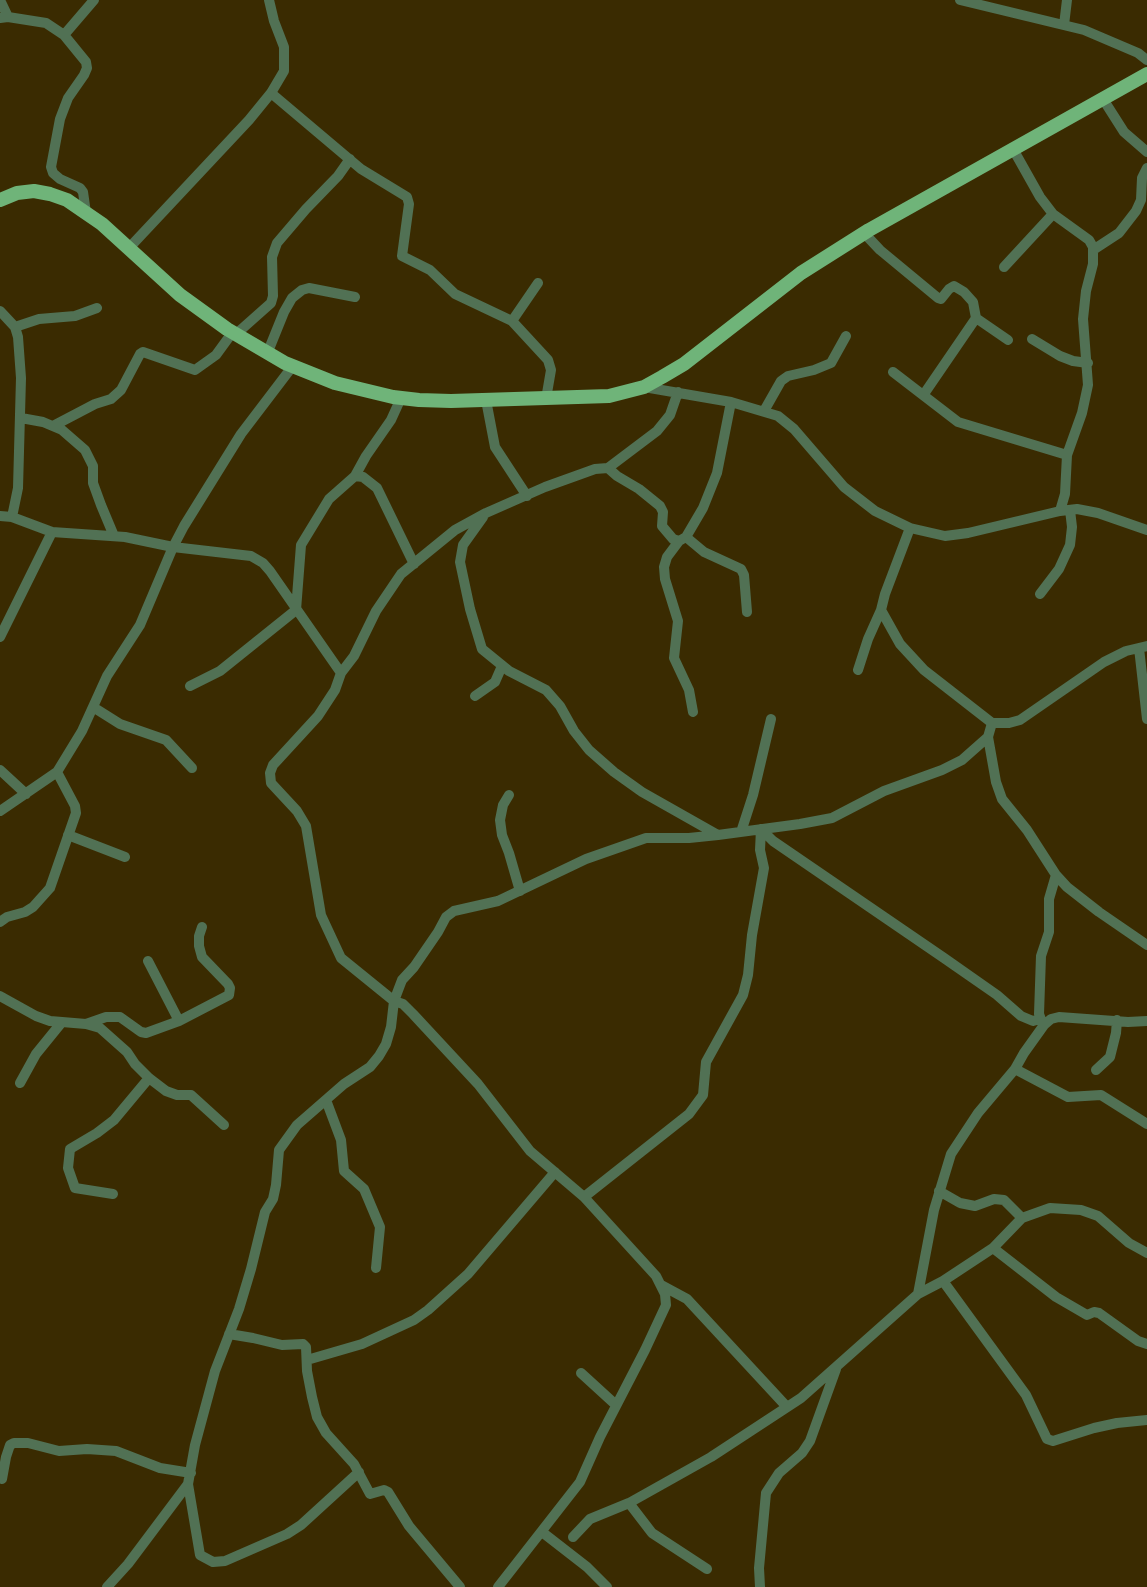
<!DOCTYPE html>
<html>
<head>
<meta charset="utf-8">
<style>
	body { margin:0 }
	canvas { display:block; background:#3a2b01 }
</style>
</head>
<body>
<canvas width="1147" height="1587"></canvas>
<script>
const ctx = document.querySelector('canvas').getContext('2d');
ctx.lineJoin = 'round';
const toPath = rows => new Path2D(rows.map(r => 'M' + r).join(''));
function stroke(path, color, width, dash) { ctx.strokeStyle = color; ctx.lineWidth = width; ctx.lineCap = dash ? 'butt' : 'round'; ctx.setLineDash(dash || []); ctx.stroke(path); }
stroke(toPath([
	[0,0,8,17],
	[960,0,1084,30,1138,53,1147,60],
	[0,18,8,17,46,23,64,35,86,62,87,68,84,75,68,98,60,119,51,167,53,173,60,179,80,188,83,192,86,213],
	[1064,25,1067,0],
	[64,35,94,0],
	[271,93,361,169,407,197,409,204,402,256,430,270,455,294,512,321,548,360,551,370,546,399],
	[1103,99,1124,132,1147,152],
	[1013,149,1040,197,1053,214,1089,240,1093,247,1093,264,1086,291,1083,319,1088,385,1082,413,1067,455,1065,494,1060,511],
	[864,233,880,250,938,298,941,299,949,289,954,286,964,292,973,302,976,318,924,394],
	[129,248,249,120,271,93,284,71,284,47,274,21,269,0],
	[1093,250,1119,233,1136,211,1141,200,1142,178,1147,168],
	[1004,267,1053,214],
	[0,311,15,327,18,337,21,378,18,488,12,517],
	[976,318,1008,340],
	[512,321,538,283],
	[15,327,39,319,75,316,97,308],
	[235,335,271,303,273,296,272,257,277,243,306,209,338,176,350,159],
	[1032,339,1060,356,1073,361,1088,363],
	[267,354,284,312,292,298,302,290,309,288,355,297],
	[893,372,958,422,1067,455],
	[644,387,731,402,778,416,794,429,844,487,875,511,910,528,945,536,968,533,1060,511,1077,509,1098,513,1147,530],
	[486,400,495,447,527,496],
	[764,411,781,381,788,376,814,370,831,363,846,336],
	[21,418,43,422,62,430,85,450,93,466,93,483,101,505,114,536],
	[53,426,95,404,111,399,121,390,140,354,143,352,195,370,216,355,232,333],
	[608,468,617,476,639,489,660,506,663,512,662,526,673,539,679,541,686,537,703,508,717,473,731,402],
	[355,476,366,456,391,420,401,398],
	[0,516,12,517,52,532,125,537,173,547,251,556,263,563,270,571,341,673],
	[483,517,463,545,460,562,470,609,482,649,509,671,546,690,560,706,574,731,589,750,614,772,642,792,718,835],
	[910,528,885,594,881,610,900,644,924,670,992,723],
	[686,537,704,552,741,569,744,575,747,612],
	[679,541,667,557,664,567,665,579,678,621,674,658,689,690,693,712],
	[1040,594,1059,569,1070,545,1072,527,1070,510],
	[0,637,52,532],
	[1139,648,1147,719],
	[858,670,868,639,881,610],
	[190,686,220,671,296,610,301,545,329,499,355,476,363,477,377,488,414,564],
	[475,696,495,682,502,666],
	[93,707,120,724,166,740,192,768],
	[988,737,996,782,1002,799,1027,830,1056,875,1067,887,1099,912,1147,945],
	[0,770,26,794],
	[509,795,503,805,500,820,502,835,509,853,520,891],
	[0,811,57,772,82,731,107,676,140,625,173,547,184,526,241,434,292,367],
	[761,829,773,841,944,958,997,995,1021,1016,1033,1021,1040,1019],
	[741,832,753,795,771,719],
	[68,835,125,857],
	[0,922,7,917,25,912,33,907,50,888,76,813,75,806,57,772],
	[148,961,179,1021],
	[0,996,36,1016,50,1021,86,1024,100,1028,127,1052,135,1064,149,1078,166,1091,177,1095,191,1095,224,1125],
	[86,1024,106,1017,120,1017,141,1032,146,1033,179,1021,229,995,230,988,228,984,202,957,199,946,199,936,202,927],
	[1043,1025,1039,1014,1041,956,1049,932,1049,899,1056,875],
	[1015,1069,1068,1097,1101,1095,1147,1124],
	[1096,1070,1110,1057,1116,1033,1117,1020],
	[20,1083,36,1054,62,1022],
	[326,1100,341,1140,344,1171,364,1189,380,1227,376,1268],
	[939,1191,960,1203,975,1206,994,1199,1004,1200,1022,1218],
	[113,1194,75,1188,68,1168,70,1149,97,1133,114,1120,149,1078],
	[584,1197,689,1114,703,1095,706,1062,743,995,748,975,752,935,764,868,760,850,761,829],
	[993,1248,1056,1297,1087,1315,1094,1312,1099,1313,1138,1341,1147,1344],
	[943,1281,1026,1395,1047,1439,1053,1441,1094,1428,1117,1423,1147,1420],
	[661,1285,687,1299,787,1407],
	[918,1294,934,1210,951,1154,978,1113,1015,1069,1024,1053,1044,1025,1051,1019,1059,1017,1128,1022,1147,1021],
	[229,1334,253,1338,282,1345,303,1344,306,1347,307,1371,312,1397,317,1417,326,1433,354,1464,370,1494,384,1490,388,1492,409,1526,460,1587],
	[307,1360,362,1344,414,1320,428,1310,468,1274,555,1172],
	[581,1373,616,1405],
	[2,1479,6,1457,10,1445,14,1443,28,1443,59,1451,87,1449,116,1451,160,1468,191,1473],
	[188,1484,200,1555,213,1562,225,1561,287,1534,301,1525,359,1472],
	[542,1532,587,1567,607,1587],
	[573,1537,590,1519,629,1503],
	[707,1569,652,1533,629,1503,711,1457,801,1398,918,1294,943,1281,993,1248,1022,1218,1050,1208,1081,1210,1098,1216,1129,1243,1147,1253],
	[107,1587,128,1564,188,1484,195,1445,215,1371,239,1309,251,1269,265,1212,273,1199,276,1185,279,1150,297,1125,344,1084,370,1067,379,1056,386,1044,391,1027,394,1001,402,980,414,967,438,932,446,917,454,911,498,901,586,859,646,838,689,838,718,835,800,824,832,818,884,791,942,770,962,760,988,737,992,723,1009,723,1020,720,1104,662,1126,651,1147,646],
	[498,1587,580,1482,600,1437,645,1350,666,1305,665,1294,656,1276,584,1197,530,1151,478,1084,413,1014,403,1004,394,1001,341,958,321,915,306,826,297,811,271,783,270,773,273,765,318,716,335,690,341,673,354,656,376,611,401,574,455,530,486,513,545,487,595,469,608,468,657,431,670,415,678,392],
	[760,1587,759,1568,766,1493,779,1473,802,1453,810,1441,836,1369]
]), '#517154', 10);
stroke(toPath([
	[0,200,17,193,34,191,50,194,67,200,102,224,180,295,227,329,285,363,335,383,393,397,419,400,451,401,609,396,644,387,662,377,684,364,801,273,869,230,1147,74]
]), '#6fb479', 14);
</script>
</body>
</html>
